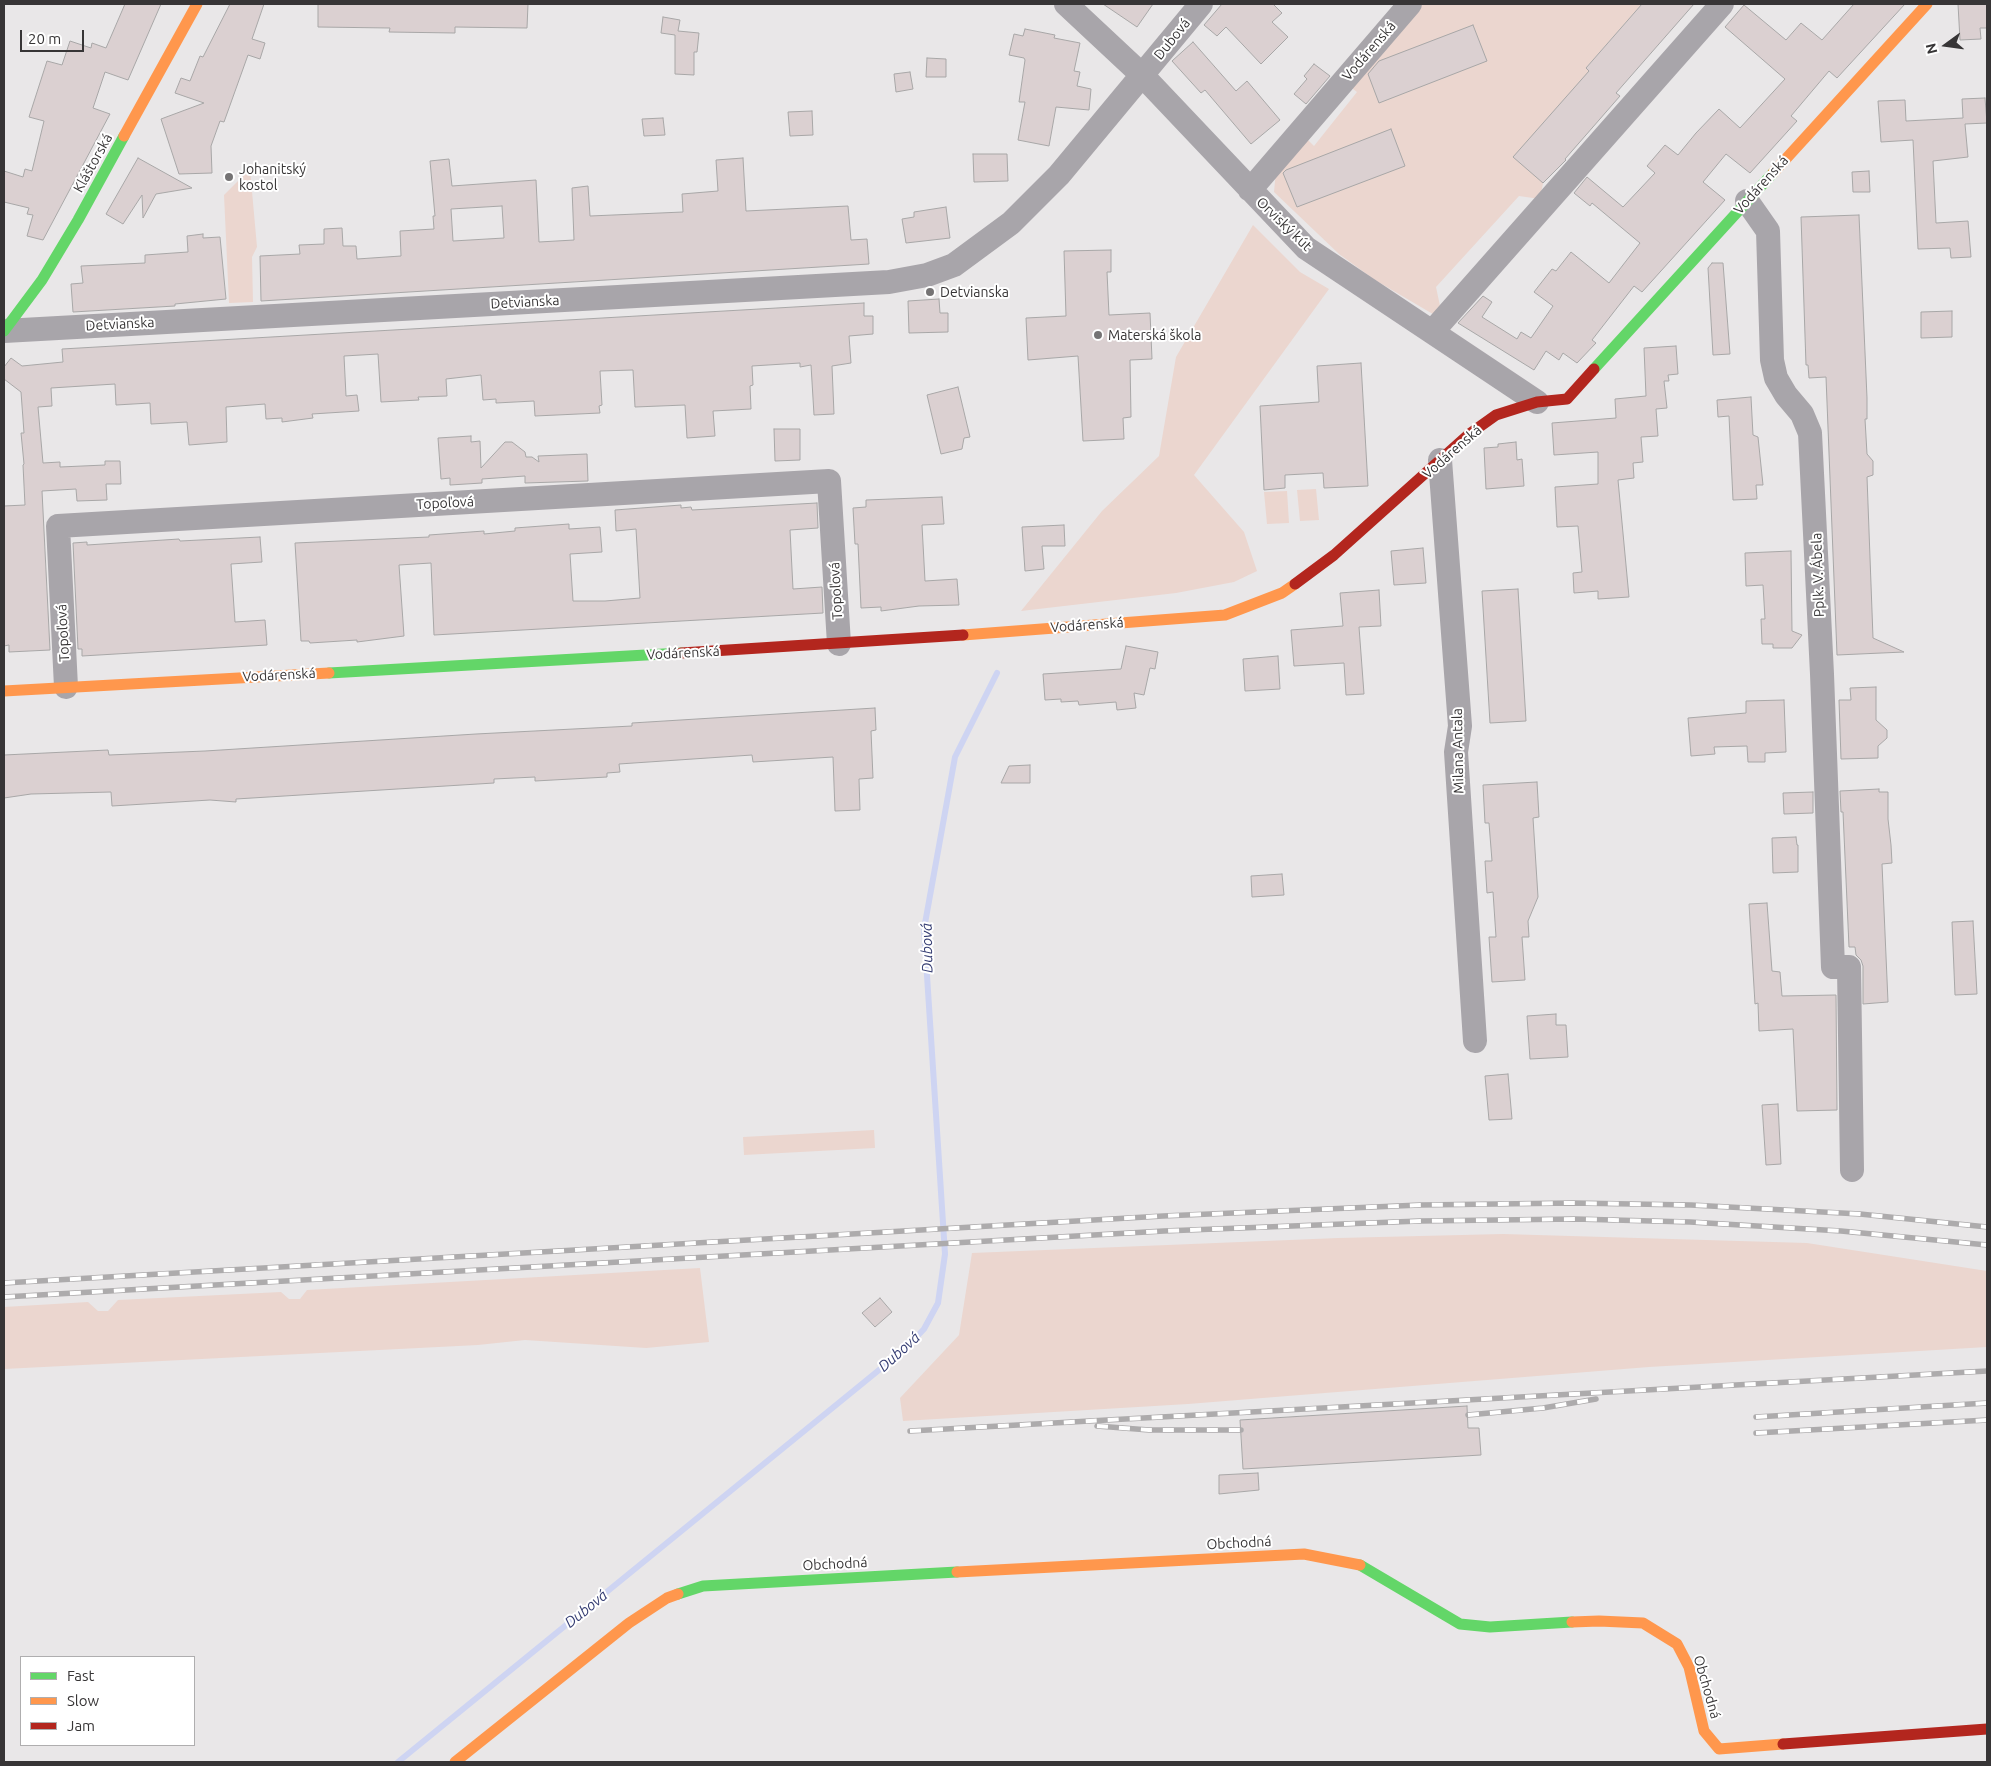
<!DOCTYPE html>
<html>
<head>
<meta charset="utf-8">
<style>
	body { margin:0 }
	#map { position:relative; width:1991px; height:1766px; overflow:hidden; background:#e9e7e8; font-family:Ubuntu,sans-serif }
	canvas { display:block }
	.frame { position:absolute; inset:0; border:5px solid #373536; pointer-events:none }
	.legend { position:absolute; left:20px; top:1656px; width:175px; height:90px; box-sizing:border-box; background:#fff; border:1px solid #afaeaf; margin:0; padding:6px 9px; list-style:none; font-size:15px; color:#373536 }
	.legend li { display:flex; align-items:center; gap:10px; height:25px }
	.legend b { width:25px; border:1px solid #afaeaf }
	.north { position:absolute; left:1921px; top:20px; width:50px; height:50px; -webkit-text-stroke:4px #fff; paint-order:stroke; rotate:256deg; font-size:14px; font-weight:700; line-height:20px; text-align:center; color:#373536 }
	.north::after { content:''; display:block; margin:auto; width:18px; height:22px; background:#373536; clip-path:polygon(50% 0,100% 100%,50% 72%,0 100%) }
	.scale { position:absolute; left:20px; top:30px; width:64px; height:22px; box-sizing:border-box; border:2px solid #373536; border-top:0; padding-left:6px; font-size:15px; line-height:18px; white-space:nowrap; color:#373536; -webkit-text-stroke:4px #fff; paint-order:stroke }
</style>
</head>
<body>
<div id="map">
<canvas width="1991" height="1766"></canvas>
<div class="frame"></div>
<ul class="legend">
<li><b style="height:6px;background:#63d668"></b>Fast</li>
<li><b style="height:6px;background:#ff974d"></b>Slow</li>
<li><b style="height:6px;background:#b3261e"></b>Jam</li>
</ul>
<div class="north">N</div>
<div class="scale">20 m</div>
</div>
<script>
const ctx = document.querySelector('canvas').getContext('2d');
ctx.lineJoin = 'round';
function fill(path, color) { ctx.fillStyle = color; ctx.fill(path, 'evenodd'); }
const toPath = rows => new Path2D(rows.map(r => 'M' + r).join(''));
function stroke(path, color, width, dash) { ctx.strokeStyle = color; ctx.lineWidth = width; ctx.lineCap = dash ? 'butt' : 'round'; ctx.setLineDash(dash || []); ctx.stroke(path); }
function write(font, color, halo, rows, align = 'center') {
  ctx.font = font + ' Ubuntu,sans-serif'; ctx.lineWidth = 4; ctx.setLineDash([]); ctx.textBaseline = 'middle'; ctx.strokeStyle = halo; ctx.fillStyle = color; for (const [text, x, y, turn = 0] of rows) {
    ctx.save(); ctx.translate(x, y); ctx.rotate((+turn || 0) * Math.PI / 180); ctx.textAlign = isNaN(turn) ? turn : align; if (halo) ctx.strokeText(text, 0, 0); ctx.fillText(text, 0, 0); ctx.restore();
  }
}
fill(toPath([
	[1416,4,1642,4,1586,68,1589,71,1543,183,1540,199,1519,196,1436,287,1443,320,1375,280,1339,254,1274,192,1276,171,1304,136,1314,146,1357,92,1345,83],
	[250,169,257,247,252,257,253,302,229,303,224,195],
	[1253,225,1300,272,1329,289,1194,475,1244,532,1257,571,1234,582,1176,593,1021,611,1102,511,1159,456,1176,357],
	[1316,489,1319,520,1300,521,1297,490],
	[1287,491,1289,523,1267,524,1264,492],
	[874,1130,875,1148,744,1155,743,1137],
	[1503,1234,1807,1243,1987,1271,1987,1347,1649,1367,1188,1404,903,1421,900,1398,959,1335,972,1253,1338,1238],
	[700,1268,709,1342,646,1348,525,1340,478,1345,4,1369,4,1307,88,1302,98,1311,108,1311,118,1300,281,1292,289,1299,300,1299,307,1290]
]), '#ebd6cf');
stroke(toPath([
	[398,1762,906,1348,924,1329,938,1303,945,1254,924,929,955,757,997,673]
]), '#ced4f2', 6);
const building = toPath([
	[125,4,161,4,128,80,105,72,93,108,110,114,43,240,27,236,33,215,27,214,29,208,4,202,4,171,23,177,25,169,32,171,44,121,29,117,47,61,62,65,70,41,91,48,92,43,106,48,125,4],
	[230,4,264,4,252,39,265,43,260,59,248,55,224,122,220,121,211,146,212,173,179,174,161,119,204,103,175,93,181,78,190,81,200,56,203,57,230,4],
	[318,4,528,4,527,28,455,27,455,33,389,32,390,28,318,27,318,4],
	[1103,4,1153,4,1137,27,1103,4],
	[1222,4,1273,4,1282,13,1272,22,1288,37,1261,64,1226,27,1217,36,1204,25,1222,4],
	[1642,4,1694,4,1616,93,1620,96,1565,159,1566,160,1543,183,1513,157,1589,71,1586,68,1642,4],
	[1854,4,1905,4,1837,78,1829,71,1791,116,1797,121,1750,173,1726,154,1703,182,1725,200,1642,292,1634,286,1592,340,1596,343,1577,363,1563,353,1559,360,1546,351,1534,370,1458,323,1483,296,1492,302,1482,317,1517,339,1521,332,1531,338,1553,306,1534,292,1552,269,1556,271,1571,252,1609,283,1640,243,1592,203,1590,206,1574,193,1587,177,1623,207,1655,173,1647,166,1665,145,1678,155,1696,133,1719,109,1740,128,1785,79,1725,27,1744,5,1786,40,1801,23,1822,40,1854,4],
	[1958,4,1987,4,1987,28,1980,28,1981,39,1960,40,1958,4],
	[663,17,680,20,678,31,699,33,697,52,694,52,694,75,675,74,675,35,661,33,663,17],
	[1473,25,1487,61,1379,103,1368,74,1379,61,1473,25],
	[1025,29,1055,35,1054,38,1080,43,1074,71,1080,72,1077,86,1091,89,1089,110,1056,107,1049,146,1018,140,1025,102,1019,102,1025,60,1024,58,1009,55,1014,34,1023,36,1025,29],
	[1193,42,1236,91,1247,81,1280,120,1251,144,1205,90,1201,93,1172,61,1193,42],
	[927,58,946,59,946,77,926,77,927,58],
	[1314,64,1330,76,1306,104,1294,94,1307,79,1304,76,1314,64],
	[910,72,913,89,896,92,894,74,910,72],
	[1985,98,1987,123,1965,124,1968,157,1933,161,1936,223,1968,221,1971,257,1951,258,1950,248,1918,249,1913,140,1881,142,1878,101,1905,100,1906,121,1963,118,1962,99,1985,98],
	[812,111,813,135,790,136,788,112,812,111],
	[663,118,665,135,644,136,642,119,663,118],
	[1391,129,1405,166,1297,207,1283,173,1286,170,1391,129],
	[973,154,1007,154,1008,181,974,182,973,154],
	[138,158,192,188,156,194,143,218,142,195,123,224,106,214,138,158],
	[743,158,746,211,848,206,851,240,867,239,869,264,261,301,260,256,300,254,299,245,324,244,324,229,342,228,343,246,356,246,357,259,401,256,400,231,434,229,433,216,435,216,430,161,449,159,452,186,536,180,539,242,574,240,572,188,588,186,590,216,683,212,682,194,718,191,716,160,743,158],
	[502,206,504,238,453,241,451,209,502,206],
	[1869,171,1870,192,1853,192,1852,172,1869,171],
	[946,207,950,238,906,243,902,219,914,217,914,212,946,207],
	[1859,215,1867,398,1867,419,1865,419,1867,454,1873,461,1873,475,1867,477,1873,638,1904,652,1837,655,1826,377,1809,378,1808,365,1806,365,1801,217,1859,215],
	[203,234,203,238,220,237,226,299,175,304,175,306,73,312,71,284,83,283,81,266,145,263,145,255,188,252,187,236,203,234],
	[1111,250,1111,272,1107,272,1109,315,1150,313,1152,359,1130,360,1131,417,1123,418,1124,439,1083,441,1078,356,1028,360,1026,318,1066,316,1064,251,1111,250],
	[1712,263,1723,263,1730,354,1713,355,1708,268,1712,263],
	[939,299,940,313,948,313,948,332,909,333,908,301,939,299],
	[864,303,864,316,873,316,873,334,849,336,851,363,832,366,834,414,814,415,811,365,800,367,800,363,752,366,753,385,750,386,751,409,713,411,715,436,687,438,685,405,635,407,633,370,600,371,602,405,599,406,600,413,535,416,534,401,496,403,496,399,483,400,481,375,446,379,447,396,418,397,419,400,381,402,378,354,344,356,346,396,357,395,359,411,312,414,313,418,282,422,282,418,266,419,265,404,226,407,227,442,189,445,187,422,151,424,150,403,116,405,115,384,51,388,52,406,38,407,43,463,60,462,60,467,105,465,105,461,120,461,121,484,106,484,107,500,77,501,76,489,42,491,50,650,9,652,9,645,4,646,4,506,25,505,23,465,24,464,21,433,24,433,21,392,4,379,4,367,11,358,22,366,63,362,62,349,864,303],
	[1952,311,1952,337,1921,338,1921,312,1952,311],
	[1676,346,1678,374,1668,375,1669,381,1664,381,1667,408,1656,409,1658,436,1641,437,1643,462,1633,463,1634,478,1618,480,1629,597,1598,599,1598,591,1574,593,1573,573,1582,572,1578,526,1557,527,1555,487,1598,484,1598,452,1554,455,1552,423,1616,418,1615,399,1646,396,1644,348,1676,346],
	[1361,363,1368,486,1324,488,1323,473,1285,475,1285,488,1264,490,1260,406,1319,402,1317,366,1361,363],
	[958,387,970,437,964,438,962,449,941,454,927,395,958,387],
	[1751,397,1753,435,1758,437,1763,485,1756,485,1757,499,1733,500,1729,416,1718,417,1717,400,1751,397],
	[774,429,800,429,800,460,775,461,774,429],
	[471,436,471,442,480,441,481,468,505,442,512,442,525,452,526,457,532,457,539,462,538,456,587,454,588,481,525,483,525,476,482,479,482,483,450,485,450,478,441,479,438,438,471,436],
	[1516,442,1517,460,1522,459,1524,486,1486,489,1484,448,1498,447,1498,444,1516,442],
	[942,497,944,524,922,525,925,581,957,579,959,605,919,606,881,611,881,607,861,608,858,544,855,544,853,508,866,507,866,500,942,497],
	[817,503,818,528,790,530,793,589,822,587,823,613,434,635,431,563,399,565,404,636,357,642,357,640,310,643,309,641,301,641,295,543,429,537,429,535,484,531,484,534,515,531,515,528,569,524,569,529,600,527,602,552,570,554,573,601,605,601,640,598,636,529,616,531,615,510,681,505,681,508,691,507,692,510,817,503],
	[1064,525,1065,546,1042,546,1044,569,1025,571,1022,527,1064,525],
	[260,537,262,562,231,564,235,622,265,620,267,645,82,656,82,649,78,649,73,543,87,542,87,545,179,539,180,541,260,537],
	[1423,548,1426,583,1394,585,1391,551,1423,548],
	[1791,551,1792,631,1802,635,1792,648,1773,648,1773,644,1762,644,1761,619,1765,619,1763,585,1746,586,1745,553,1791,551],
	[1518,589,1526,721,1490,723,1482,591,1518,589],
	[1379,590,1381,626,1359,627,1364,694,1346,695,1344,663,1294,666,1291,630,1343,626,1340,593,1379,590],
	[1126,646,1158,652,1155,669,1150,668,1144,695,1134,693,1136,708,1117,710,1116,702,1079,705,1078,701,1061,702,1061,699,1045,700,1043,674,1121,669,1126,646],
	[1278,656,1280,689,1245,691,1243,659,1278,656],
	[1876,687,1876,720,1887,730,1887,738,1878,746,1878,758,1841,759,1839,700,1851,700,1850,688,1876,687],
	[1784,700,1786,752,1765,753,1765,762,1748,762,1747,746,1714,747,1715,754,1691,756,1688,718,1746,713,1746,701,1784,700],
	[875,708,876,730,871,731,873,778,859,779,860,810,835,811,833,757,753,762,752,755,619,764,620,772,607,773,607,777,535,781,535,777,494,779,494,783,236,799,236,802,210,800,112,806,111,792,31,794,4,798,4,755,108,750,109,755,205,751,476,734,632,726,632,723,875,708],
	[1030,765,1030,783,1001,783,1009,766,1030,765],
	[1537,782,1539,817,1533,818,1538,897,1528,921,1529,937,1522,937,1525,980,1492,982,1489,937,1496,937,1493,892,1487,893,1485,861,1492,861,1489,823,1485,823,1483,785,1537,782],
	[1879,789,1879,792,1888,792,1888,819,1891,845,1892,863,1882,864,1888,1002,1863,1004,1863,966,1861,960,1856,955,1855,947,1849,947,1843,812,1841,812,1840,791,1879,789],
	[1813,792,1813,813,1784,814,1783,793,1813,792],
	[1796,837,1797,845,1798,845,1798,872,1773,873,1772,838,1796,837],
	[1282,874,1284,895,1252,897,1251,876,1282,874],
	[1767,903,1772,971,1780,972,1782,996,1836,995,1837,1110,1797,1111,1793,1029,1759,1031,1758,1003,1755,1004,1749,904,1767,903],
	[1973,921,1977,994,1955,995,1952,922,1973,921],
	[1556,1014,1556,1025,1566,1025,1568,1057,1530,1059,1527,1016,1556,1014],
	[1508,1074,1512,1119,1489,1120,1485,1076,1508,1074],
	[1778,1104,1781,1164,1766,1165,1762,1105,1778,1104],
	[880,1298,892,1312,875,1327,862,1313,880,1298],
	[1467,1406,1468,1428,1479,1428,1481,1455,1243,1469,1240,1420,1467,1406],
	[1258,1473,1259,1490,1219,1494,1219,1475,1258,1473]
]);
fill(building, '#dbd0d1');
stroke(building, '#a8a7a7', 1);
stroke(toPath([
	[1066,4,1142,75,1306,248,1537,402],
	[1250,190,1410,4],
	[1747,201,1768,231,1772,360,1776,378,1786,395,1802,414,1810,433,1822,674,1833,967,1849,967,1852,1170],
	[4,331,889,282,927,275,954,265,1011,223,1059,175,1201,4],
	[1433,331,1722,4],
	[1440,460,1460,726,1456,752,1475,1041],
	[66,687,58,526,829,481,839,644]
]), '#a8a5aa', 24);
stroke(toPath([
	[4,331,42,280,78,220,124,136],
	[1594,369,1773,173],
	[329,673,681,653],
	[1360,1565,1460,1624,1490,1627,1572,1622],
	[678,1594,703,1586,957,1572]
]), '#63d668', 11);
stroke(toPath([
	[124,136,197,4],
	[1773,173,1927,4],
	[963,635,1225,615,1282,593,1295,584],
	[4,691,329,673],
	[957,1572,1304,1554,1360,1565],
	[1572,1622,1599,1621,1643,1623,1677,1644,1689,1667,1704,1731,1719,1749,1783,1744],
	[455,1762,629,1623,667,1598,678,1594]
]), '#ff974d', 11);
stroke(toPath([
	[1295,584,1334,555,1468,435,1496,415,1537,402,1567,399,1594,369],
	[681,653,963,635],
	[1783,1744,1987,1729]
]), '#b3261e', 11);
const rail = toPath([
	[4,1283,1163,1216,1420,1205,1573,1203,1691,1205,1860,1214,1987,1227],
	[4,1297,1164,1231,1420,1221,1575,1219,1690,1222,1841,1231,1987,1245],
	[1468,1415,1543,1408,1596,1399],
	[1756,1417,1987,1403],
	[1097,1426,1149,1430,1241,1430],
	[910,1431,1987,1371],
	[1756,1433,1987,1420]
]);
stroke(rail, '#adabac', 5.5);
stroke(rail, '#fff', 4, [11]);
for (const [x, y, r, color] of [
	[229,177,5,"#757374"],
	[930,292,5,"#757374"],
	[1098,335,5,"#757374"]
]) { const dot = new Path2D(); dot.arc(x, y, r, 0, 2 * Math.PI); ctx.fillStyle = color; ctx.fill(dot); stroke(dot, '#fff', 2); }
write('14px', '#373536', '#fff', [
	["Dubová",1172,39,-51],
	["Vodárenská",1369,51,-49],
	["Kláštorská",93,163,-61],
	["Vodárenská",1761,185,-48],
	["Orviský kút",1284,224,44],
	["Detvianska",525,302,-3],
	["Detvianska",120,324,-3],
	["Vodárenská",1452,452,-41],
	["Topoľová",445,503,-3],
	["Pplk. V. Ábela",1818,575,-92],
	["Topoľová",836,591,-93],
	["Vodárenská",1087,625,-4],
	["Topoľová",63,633,-93],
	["Vodárenská",683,653,-3],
	["Vodárenská",279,675,-3],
	["Milana Antala",1458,751,-91],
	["Obchodná",1239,1543,-3],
	["Obchodná",835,1564,-3],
	["Obchodná",1707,1687,74]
]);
write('14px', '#373536', '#fff', [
	["Johanitský",239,169],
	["kostol",239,185],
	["Detvianska",940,292],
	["Materská škola",1108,335]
], 'left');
write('italic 15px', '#353d73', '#fff', [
	["Dubová",927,948,-91],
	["Dubová",899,1352,-42],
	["Dubová",586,1609,-39]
]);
</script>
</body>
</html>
